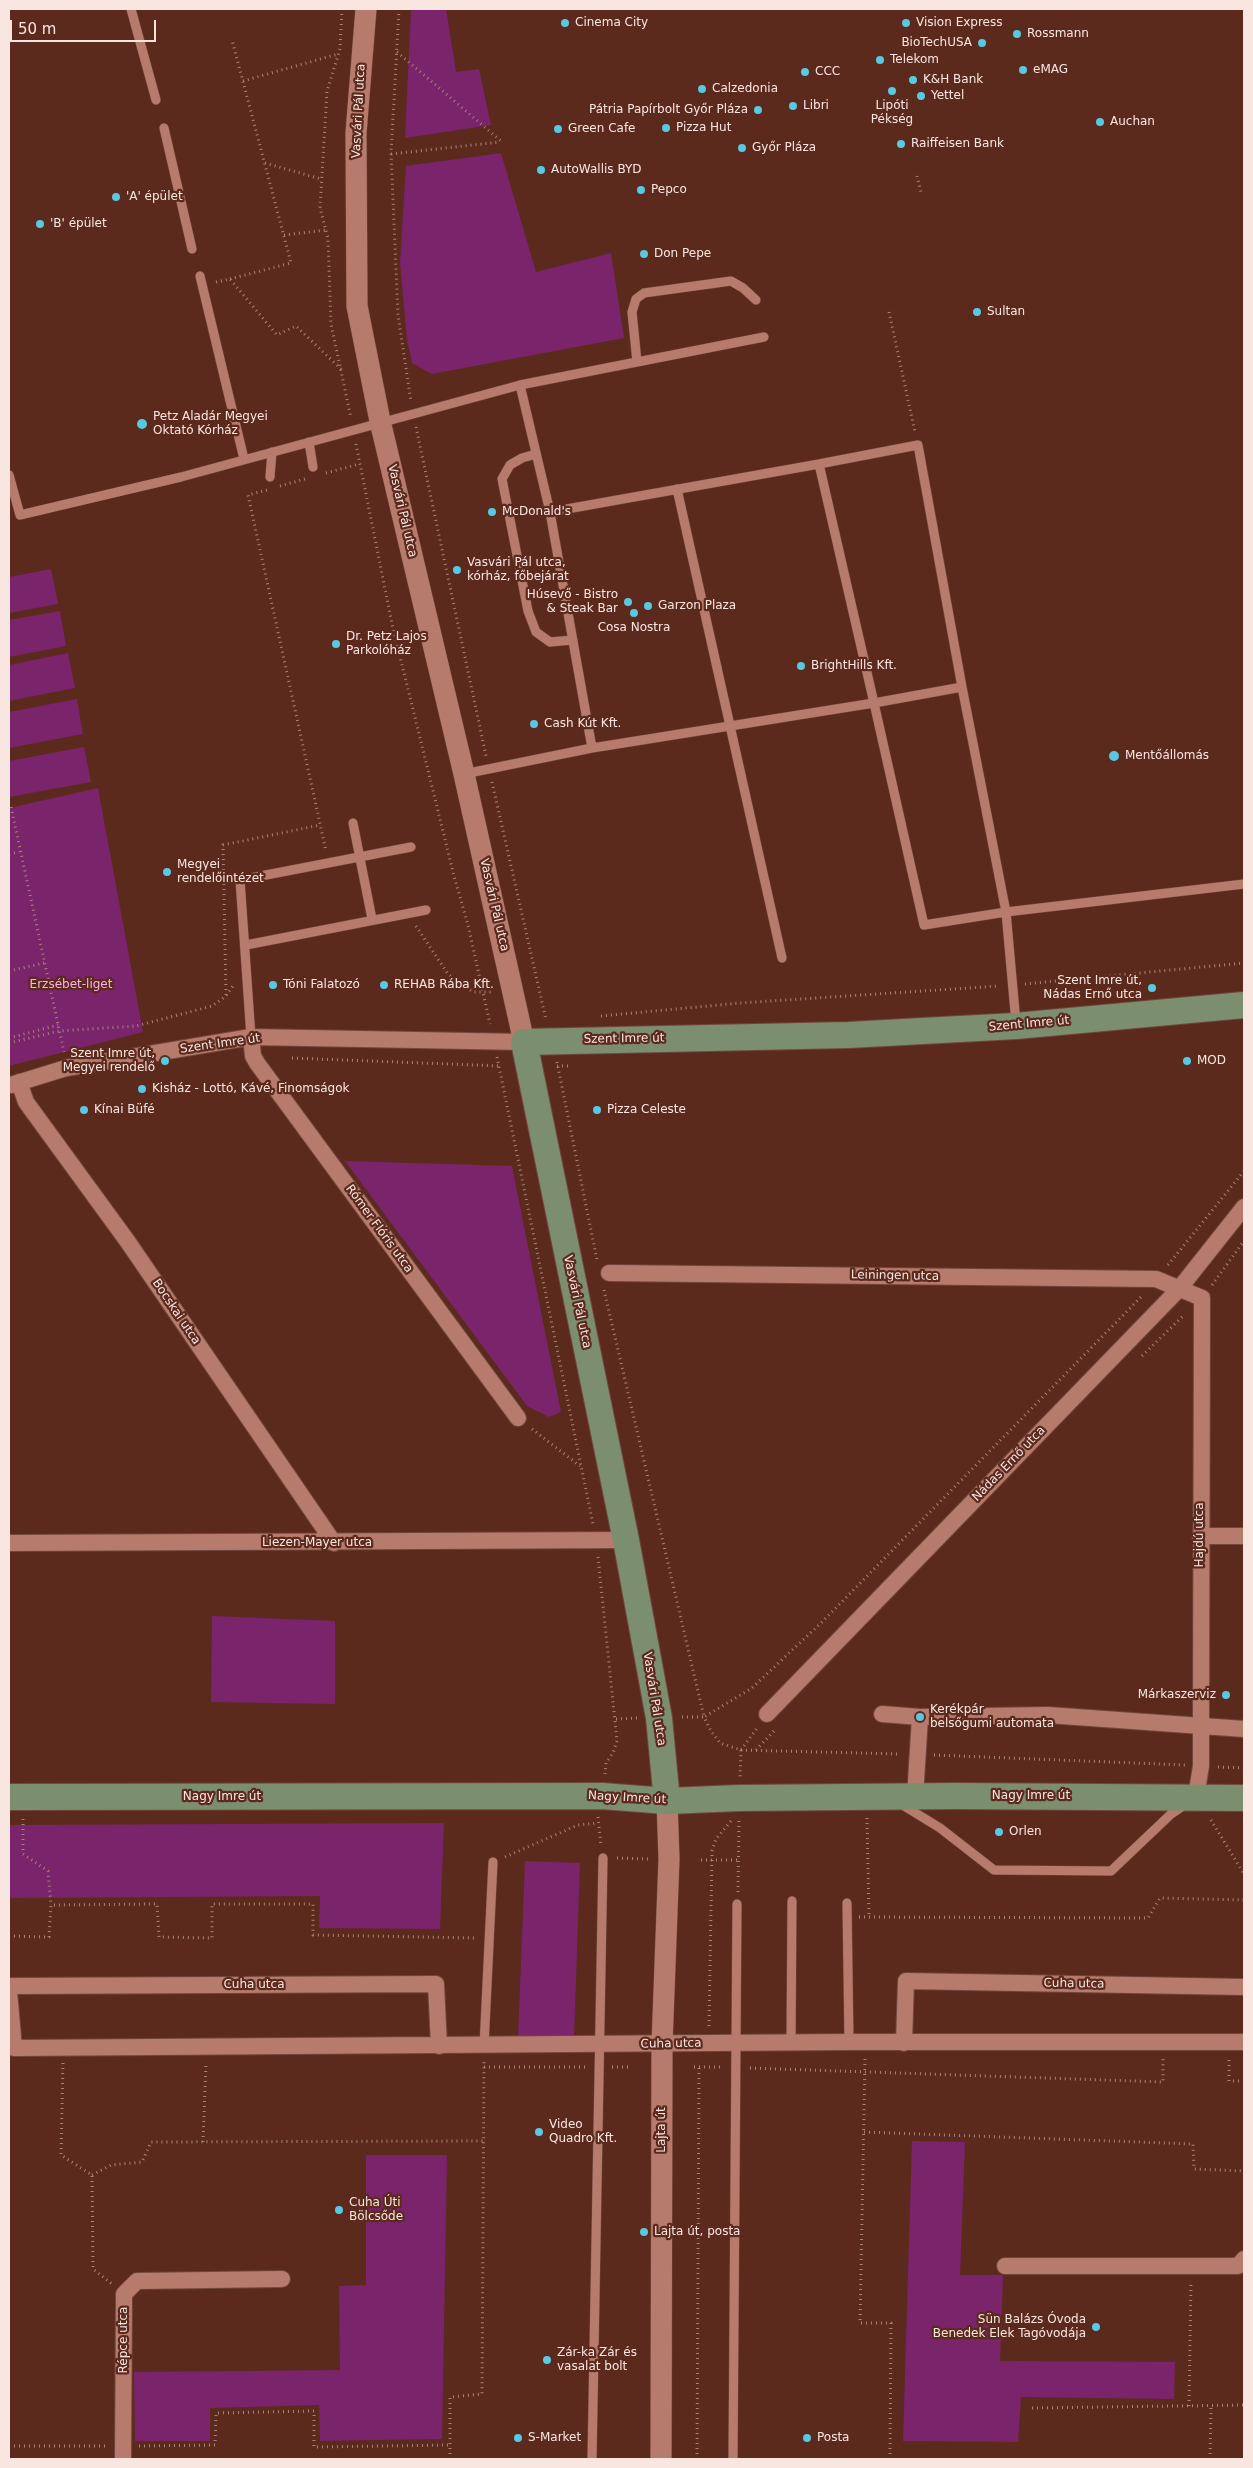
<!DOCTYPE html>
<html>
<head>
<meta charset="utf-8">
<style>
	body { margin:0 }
	#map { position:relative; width:1253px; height:2468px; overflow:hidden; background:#5c2a1d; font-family:"DejaVu Sans",sans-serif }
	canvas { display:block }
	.frame { position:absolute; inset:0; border:10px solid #fae6e1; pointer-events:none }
	.scale { position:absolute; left:10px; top:20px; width:146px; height:22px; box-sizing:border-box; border:2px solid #fae6e1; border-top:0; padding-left:6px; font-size:15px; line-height:18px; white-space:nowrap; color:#fae6e1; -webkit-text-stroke:4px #5c2a1d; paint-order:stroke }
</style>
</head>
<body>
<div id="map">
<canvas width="1253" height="2468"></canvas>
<div class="frame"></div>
<div class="scale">50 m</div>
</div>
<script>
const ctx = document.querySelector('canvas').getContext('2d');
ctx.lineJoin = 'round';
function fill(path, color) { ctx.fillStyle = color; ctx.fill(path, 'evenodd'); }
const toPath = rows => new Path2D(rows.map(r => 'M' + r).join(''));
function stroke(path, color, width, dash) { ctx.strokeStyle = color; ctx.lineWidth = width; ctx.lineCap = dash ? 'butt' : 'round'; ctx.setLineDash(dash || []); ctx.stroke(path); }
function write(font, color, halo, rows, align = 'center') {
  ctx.font = font + ' "DejaVu Sans",sans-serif'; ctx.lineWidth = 4.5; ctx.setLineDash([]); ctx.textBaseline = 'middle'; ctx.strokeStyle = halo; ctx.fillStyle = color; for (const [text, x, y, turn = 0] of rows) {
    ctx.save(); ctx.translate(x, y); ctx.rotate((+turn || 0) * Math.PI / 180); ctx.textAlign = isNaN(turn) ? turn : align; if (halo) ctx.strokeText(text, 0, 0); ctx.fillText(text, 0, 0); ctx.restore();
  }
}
fill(toPath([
	[411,9,446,9,456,72,479,69,491,125,405,138],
	[501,153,536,272,611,253,624,338,432,374,412,363,407,340,400,262,406,166],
	[51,569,58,604,9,613,9,577],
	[60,611,66,646,9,657,9,620],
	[68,653,75,688,9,701,9,665],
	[77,699,83,734,9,748,9,712],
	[84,747,91,782,9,797,9,761],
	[98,788,143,1032,9,1066,9,808],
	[345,1161,512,1166,561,1412,549,1417,527,1406],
	[212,1616,335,1621,335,1704,211,1702],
	[444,1823,440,1929,319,1928,320,1896,9,1898,9,1825],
	[525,1861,580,1863,574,2038,518,2038],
	[912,2141,965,2142,960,2275,1003,2275,1000,2361,1175,2362,1174,2399,1021,2397,1018,2442,903,2441],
	[366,2155,447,2155,442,2439,320,2441,319,2405,210,2408,210,2441,135,2441,134,2372,340,2370,339,2286,366,2285]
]), '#79246b');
const service = toPath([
	[131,9,156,100],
	[164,128,192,249],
	[200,276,244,459],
	[637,362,632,312,636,299,644,293,731,281,743,288,756,300],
	[309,442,313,467],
	[536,454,522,458,510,465,502,479,528,611,536,632,550,642,573,640],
	[819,464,918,445,962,687],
	[9,475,20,515,181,477,520,385,764,337],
	[270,477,272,452],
	[677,489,782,958],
	[550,512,819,464,874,703,924,925,1006,912,962,687,874,703,592,748],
	[464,774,592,748,550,512,520,385],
	[353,823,372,919],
	[246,945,426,910],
	[1016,1023,1006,912,1244,884],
	[251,1037,240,880,411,847],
	[901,1804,940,1828,994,1870,1111,1871,1171,1814,1186,1804],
	[847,1903,849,2042],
	[791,2043,792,1901],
	[484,2046,493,1862],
	[592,2459,603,1858],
	[733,2459,737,1904]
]);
const minor = toPath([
	[251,1037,253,1056,257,1063,518,1418],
	[19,1082,26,1102,128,1242,334,1543],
	[11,1085,66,1068,251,1037,524,1042],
	[609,1273,1156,1279,1202,1298,1201,1726,1201,1766,1196,1797],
	[1200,1536,1244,1536],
	[9,1543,626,1540],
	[767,1714,1179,1289,1244,1207],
	[882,1714,920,1717,1048,1715,1244,1729],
	[915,1797,920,1717],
	[9,1986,436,1984,439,2046],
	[9,1991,14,2048,849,2042,1244,2042],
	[904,2043,906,1981,1244,1987],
	[1005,2266,1238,2266,1244,2259],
	[123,2459,124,2294,137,2281,282,2279]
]);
const tertiary = toPath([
	[366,9,356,133,357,306,380,421,464,774,524,1042],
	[661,2459,662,2044,669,1859,667,1801]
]);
const primary = toPath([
	[9,1797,602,1796,667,1801,739,1798,955,1796,1244,1798],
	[667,1801,659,1718,626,1540,524,1042,848,1035,1016,1026,1244,1005]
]);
stroke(service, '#70473d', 10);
stroke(minor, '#70473d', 18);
stroke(tertiary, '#70473d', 22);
stroke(primary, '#70473d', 28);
stroke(toPath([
	[342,9,340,49,327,91,320,208,328,238,331,324,351,418],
	[399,9,391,154,398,315,411,402],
	[397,52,501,141],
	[243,81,338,54],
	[391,154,500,142],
	[265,163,321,179],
	[917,176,921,192],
	[284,235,326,230],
	[230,279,291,263,232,40],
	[216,282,230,279,277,335,296,326,342,370],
	[889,312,915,432],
	[416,427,486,756],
	[356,444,392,624,454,876,468,925,490,1024],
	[326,473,359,464],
	[280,486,305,479],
	[267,490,248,495,326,851],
	[492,782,546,1020],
	[11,807,64,1052],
	[9,854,19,852],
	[416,926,448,974,473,992,492,992],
	[9,971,44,963],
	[1025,984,1244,963],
	[226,995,223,845,320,825],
	[601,1016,740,1003,999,986],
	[9,1038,58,1025],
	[9,1043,59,1031,136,1026,212,1006,226,996,233,986],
	[497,1057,593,1524],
	[292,1058,501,1066],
	[557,1062,597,1260],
	[557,1066,571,1066],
	[1168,1265,1244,1171],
	[1212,1285,1244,1241],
	[604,1290,704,1717,752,1688,822,1622,1141,1297],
	[1142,1356,1184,1315],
	[532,1429,580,1466],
	[598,1557,617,1741,613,1753,606,1763,605,1774],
	[682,1717,704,1717,711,1731,720,1743,741,1750,740,1777],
	[616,1719,638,1718],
	[741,1750,900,1754],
	[741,1750,758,1727],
	[756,1750,775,1730],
	[934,1755,1185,1765],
	[1218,1767,1244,1768],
	[598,1817,601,1846],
	[867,1818,869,1916],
	[23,1819,23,1854,48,1871,51,1905],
	[1211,1820,1244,1874],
	[505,1857,578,1825,598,1823],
	[617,1858,648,1859],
	[701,1860,738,1860],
	[738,1892,739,1820],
	[859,1917,1148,1918,1160,1898,1244,1900],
	[9,1936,49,1937,51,1905,157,1904,159,1937,212,1938,212,1904,313,1904,313,1935,477,1938],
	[709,2026,712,1851,716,1839,731,1821],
	[865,2059,860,2323,891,2323,890,2459],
	[1229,2060,1229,2081,1244,2081],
	[63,2063,61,2155,92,2175,93,2269,112,2284],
	[484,2067,586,2067],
	[612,2067,631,2067],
	[694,2067,724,2067],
	[750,2068,1163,2082,1163,2058],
	[864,2132,1193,2144,1194,2169,1244,2171],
	[203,2142,206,2063],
	[92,2175,111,2165,142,2162,151,2142,483,2141],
	[1189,2406,1191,2282],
	[1032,2408,1244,2405],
	[9,2446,106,2446],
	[139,2446,215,2445,216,2413,314,2411,314,2447,450,2445],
	[450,2459,450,2397,482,2394,484,2062],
	[697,2459,699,2067],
	[1210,2459,1211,2407]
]), '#a8847b', 3, [1, 4]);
stroke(service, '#b67b6c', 9);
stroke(minor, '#b67b6c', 16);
stroke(tertiary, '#b67b6c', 21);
stroke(primary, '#7b8e6e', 26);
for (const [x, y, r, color] of [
	[565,23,5,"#57c9e3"],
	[906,23,5,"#57c9e3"],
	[1017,34,5,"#57c9e3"],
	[982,43,5,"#57c9e3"],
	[880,60,5,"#57c9e3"],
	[1023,70,5,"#57c9e3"],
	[805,72,5,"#57c9e3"],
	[913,80,5,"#57c9e3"],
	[702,89,5,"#57c9e3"],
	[892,91,5,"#57c9e3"],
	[921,96,5,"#57c9e3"],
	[793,106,5,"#57c9e3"],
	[758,110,5,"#57c9e3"],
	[1100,122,5,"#57c9e3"],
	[666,128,5,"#57c9e3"],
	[558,129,5,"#57c9e3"],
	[901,144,5,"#57c9e3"],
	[742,148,5,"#57c9e3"],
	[541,170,5,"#57c9e3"],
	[641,190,5,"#57c9e3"],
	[116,197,5,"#57c9e3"],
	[40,224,5,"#57c9e3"],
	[644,254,5,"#57c9e3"],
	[977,312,5,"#57c9e3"],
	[142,424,6,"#57c9e3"],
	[492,512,5,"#57c9e3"],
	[457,570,5,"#57c9e3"],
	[628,602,5,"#57c9e3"],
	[648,606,5,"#57c9e3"],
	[634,613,5,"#57c9e3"],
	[336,644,5,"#57c9e3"],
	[801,666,5,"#57c9e3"],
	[534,724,5,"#57c9e3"],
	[1114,756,6,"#57c9e3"],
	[167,872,5,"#57c9e3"],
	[273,985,5,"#57c9e3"],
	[384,985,5,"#57c9e3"],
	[1152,988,5,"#57c9e3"],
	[165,1061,5,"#57c9e3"],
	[1187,1061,5,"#57c9e3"],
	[142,1089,5,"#57c9e3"],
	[84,1110,5,"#57c9e3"],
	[597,1110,5,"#57c9e3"],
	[1226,1695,5,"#57c9e3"],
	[920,1717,5,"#57c9e3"],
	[999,1832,5,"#57c9e3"],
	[539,2132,5,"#57c9e3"],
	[339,2210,5,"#57c9e3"],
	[644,2232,5,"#57c9e3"],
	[1096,2327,5,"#57c9e3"],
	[547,2360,5,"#57c9e3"],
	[518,2438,5,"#57c9e3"],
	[807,2438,5,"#57c9e3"]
]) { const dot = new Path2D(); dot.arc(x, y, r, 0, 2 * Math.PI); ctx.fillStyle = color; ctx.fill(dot); stroke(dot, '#5c2a1d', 2); }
write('12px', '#fae6e1', '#5c2a1d', [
	["Cinema City",575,23],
	["Vision Express",916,23],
	["Rossmann",1027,34],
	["BioTechUSA",972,43,"right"],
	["Telekom",890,60],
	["eMAG",1033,70],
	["CCC",815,72],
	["K&H Bank",923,80],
	["Calzedonia",712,89],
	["Yettel",931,96],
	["Libri",803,106],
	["Lipóti",892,106,"center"],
	["Pékség",892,120,"center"],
	["Pátria Papírbolt Győr Pláza",748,110,"right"],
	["Auchan",1110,122],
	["Pizza Hut",676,128],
	["Green Cafe",568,129],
	["Raiffeisen Bank",911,144],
	["Győr Pláza",752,148],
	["AutoWallis BYD",551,170],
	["Pepco",651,190],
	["'A' épület",126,197],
	["'B' épület",50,224],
	["Don Pepe",654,254],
	["Sultan",987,312],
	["Petz Aladár Megyei",153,417],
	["Oktató Kórház",153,431],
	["McDonald's",502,512],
	["Vasvári Pál utca,",467,563],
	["kórház, főbejárat",467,577],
	["Húsevő - Bistro",618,595,"right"],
	["& Steak Bar",618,609,"right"],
	["Garzon Plaza",658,606],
	["Cosa Nostra",634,628,"center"],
	["Dr. Petz Lajos",346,637],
	["Parkolóház",346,651],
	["BrightHills Kft.",811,666],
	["Cash Kút Kft.",544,724],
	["Mentőállomás",1125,756],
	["Megyei",177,865],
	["rendelőintézet",177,879],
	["Szent Imre út,",1142,981,"right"],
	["Nádas Ernő utca",1142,995,"right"],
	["Tóni Falatozó",283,985],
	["REHAB Rába Kft.",394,985],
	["Szent Imre út,",155,1054,"right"],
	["Megyei rendelő",155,1068,"right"],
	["MOD",1197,1061],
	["Kisház - Lottó, Kávé, Finomságok",152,1089],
	["Kínai Büfé",94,1110],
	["Pizza Celeste",607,1110],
	["Márkaszerviz",1216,1695,"right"],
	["Kerékpár",930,1710],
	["belsőgumi automata",930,1724],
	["Orlen",1009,1832],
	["Video",549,2125],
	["Quadro Kft.",549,2139],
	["Cuha Úti",349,2203],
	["Bölcsőde",349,2217],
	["Lajta út, posta",654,2232],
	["Sün Balázs Óvoda",1086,2320,"right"],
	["Benedek Elek Tagóvodája",1086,2334,"right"],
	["Zár-ka Zár és",557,2353],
	["vasalat bolt",557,2367],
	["S-Market",528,2438],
	["Posta",817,2438]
], 'left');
write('12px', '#fae6e1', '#5c2a1d', [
	["Vasvári Pál utca",359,111,-87],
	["Vasvári Pál utca",402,511,77],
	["Vasvári Pál utca",494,905,77],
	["Szent Imre út",1029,1024,-5],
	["Szent Imre út",624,1039,-1],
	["Szent Imre út",220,1044,-8],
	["Rómer Flóris utca",379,1229,54],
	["Leiningen utca",895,1276,1],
	["Vasvári Pál utca",577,1302,78],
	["Bocskai utca",176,1312,56],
	["Nádas Ernő utca",1009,1464,-46],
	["Hajdú utca",1200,1535,-90],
	["Liezen-Mayer utca",317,1543],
	["Vasvári Pál utca",654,1699,81],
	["Nagy Imre út",1031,1796],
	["Nagy Imre út",222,1797],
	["Nagy Imre út",627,1798,3],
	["Cuha utca",1074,1984,1],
	["Cuha utca",254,1985],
	["Cuha utca",671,2044,-1],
	["Lajta út",662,2130,-90],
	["Répce utca",124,2340,-90]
]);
write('12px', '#feafeb', '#5c2a1d', [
	["Erzsébet-liget",71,985]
]);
</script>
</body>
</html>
